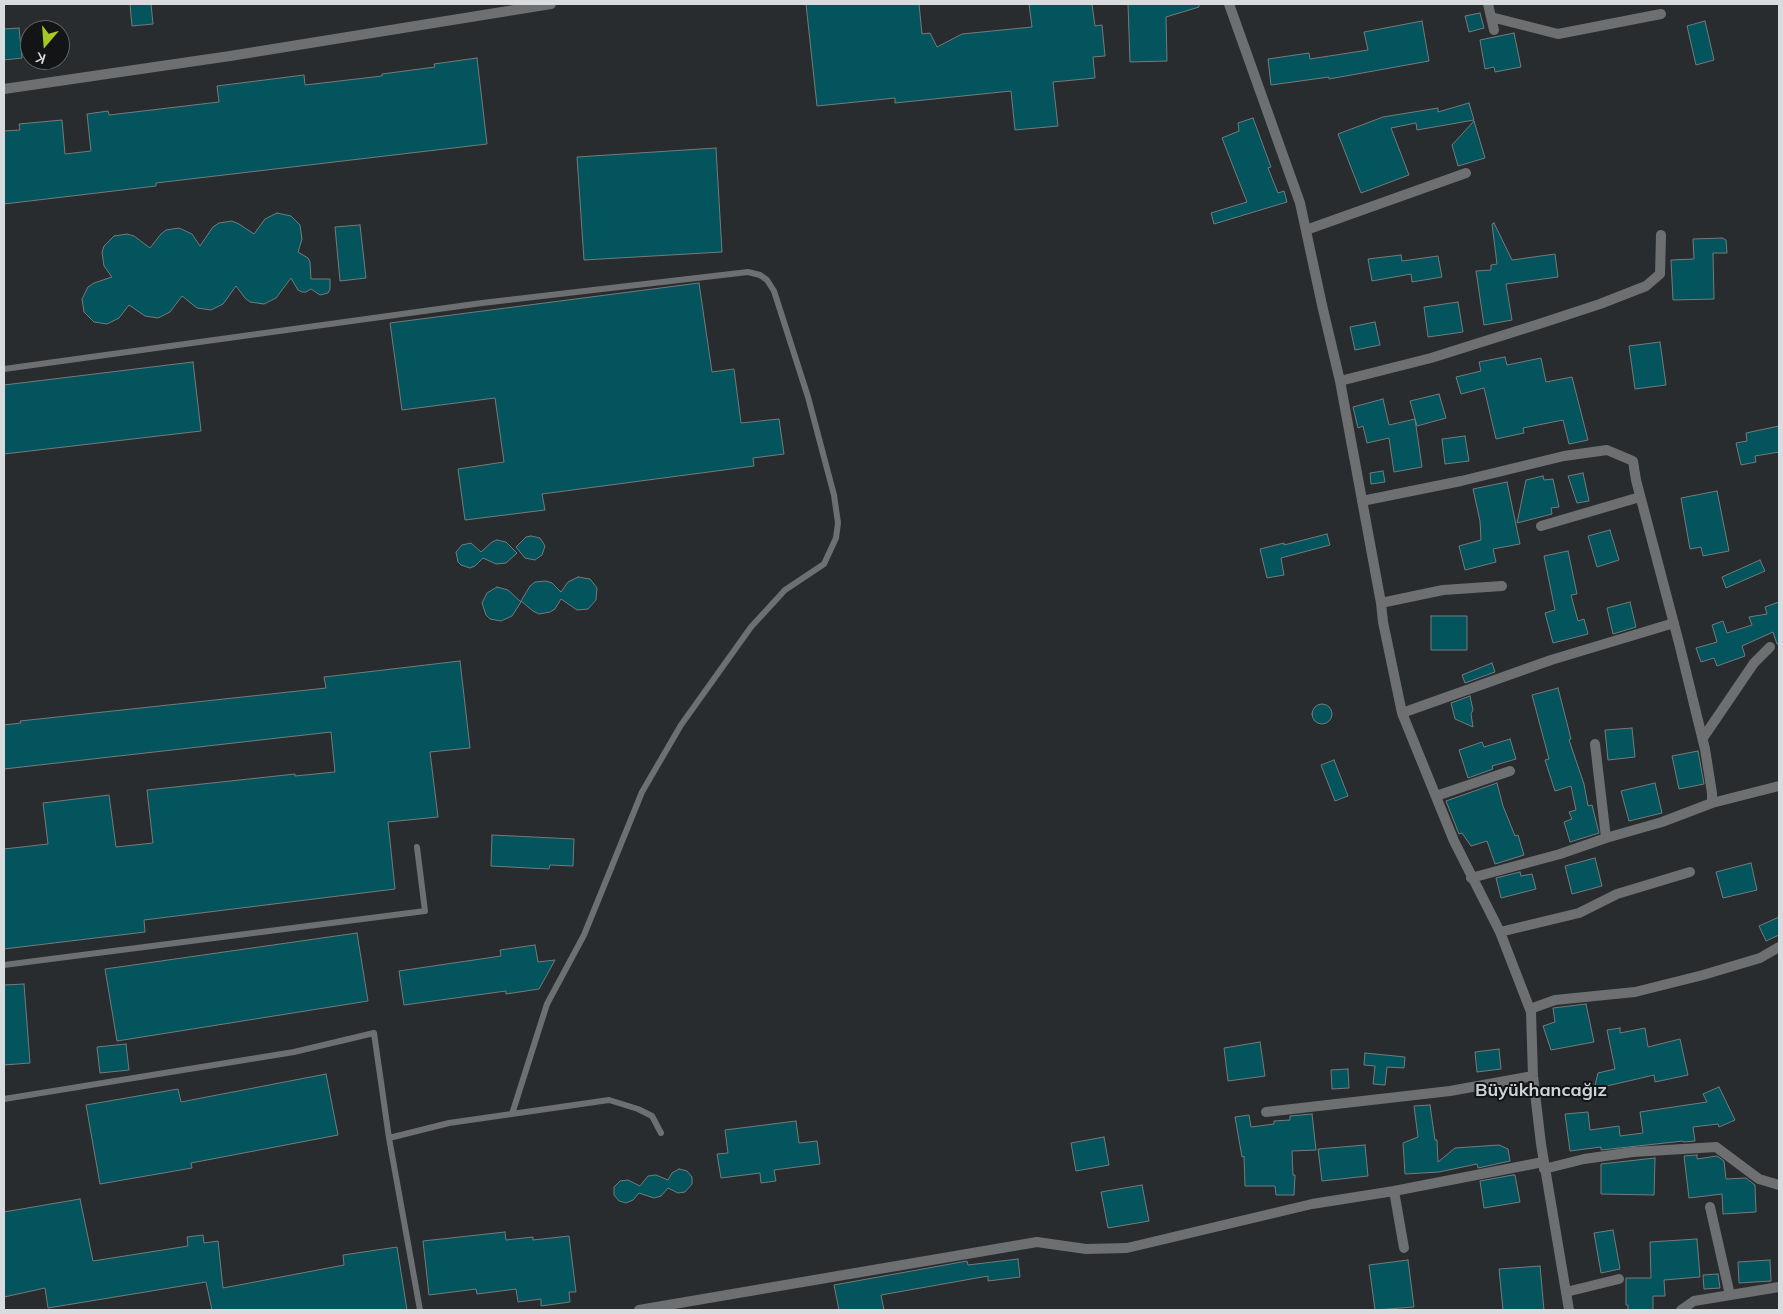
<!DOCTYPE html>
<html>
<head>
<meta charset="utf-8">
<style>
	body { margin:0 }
	#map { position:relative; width:1783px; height:1314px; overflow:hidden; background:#282c2f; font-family:Mulish,sans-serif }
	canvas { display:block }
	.frame { position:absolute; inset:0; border:5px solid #d9dcde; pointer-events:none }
	.north { position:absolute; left:20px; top:20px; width:50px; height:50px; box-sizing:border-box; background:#121415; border:1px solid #626465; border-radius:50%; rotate:198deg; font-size:14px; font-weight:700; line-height:20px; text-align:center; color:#d9dcde }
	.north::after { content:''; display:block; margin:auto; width:18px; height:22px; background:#a7c81f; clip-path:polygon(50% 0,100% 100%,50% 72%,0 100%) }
</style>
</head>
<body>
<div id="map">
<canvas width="1783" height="1314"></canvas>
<div class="frame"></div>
<div class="north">K</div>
</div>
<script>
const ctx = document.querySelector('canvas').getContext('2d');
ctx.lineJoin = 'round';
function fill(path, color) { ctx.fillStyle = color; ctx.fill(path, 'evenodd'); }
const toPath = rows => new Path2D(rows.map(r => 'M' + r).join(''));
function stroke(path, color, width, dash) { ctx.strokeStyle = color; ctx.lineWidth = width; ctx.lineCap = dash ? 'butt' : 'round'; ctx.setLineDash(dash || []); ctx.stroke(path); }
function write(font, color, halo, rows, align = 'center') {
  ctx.font = font + ' Mulish,sans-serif'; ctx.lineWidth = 4; ctx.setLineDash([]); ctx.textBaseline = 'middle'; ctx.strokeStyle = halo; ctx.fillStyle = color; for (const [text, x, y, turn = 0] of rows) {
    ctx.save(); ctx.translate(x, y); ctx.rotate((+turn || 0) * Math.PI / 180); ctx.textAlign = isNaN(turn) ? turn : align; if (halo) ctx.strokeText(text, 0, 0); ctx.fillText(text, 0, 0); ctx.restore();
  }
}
const building = toPath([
	[130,4,151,4,153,24,132,26,130,4],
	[806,4,919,4,922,34,930,33,937,47,962,34,1032,27,1029,4,1092,4,1095,26,1102,25,1105,56,1093,57,1095,78,1053,82,1058,126,1015,130,1011,91,895,103,895,98,817,106,806,4],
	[1128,4,1199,4,1199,7,1166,17,1167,61,1130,62,1128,4],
	[1480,13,1484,28,1469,32,1465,16,1480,13],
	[1422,21,1429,61,1329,79,1329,77,1271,85,1268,59,1309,53,1310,59,1368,50,1364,32,1422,21],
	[1705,21,1714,60,1696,65,1687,26,1705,21],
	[19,28,22,58,4,60,4,29,19,28],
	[1514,33,1521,67,1495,72,1494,67,1485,69,1480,40,1514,33],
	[477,58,487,144,156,183,156,186,4,204,4,131,20,130,19,124,62,120,65,154,91,151,87,114,108,111,109,115,219,102,217,86,304,75,305,85,382,76,382,74,435,67,434,64,477,58],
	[1469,103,1474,120,1417,130,1416,123,1391,128,1409,175,1361,193,1338,134,1383,117,1438,108,1438,112,1469,103],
	[1253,118,1271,167,1268,168,1278,193,1284,191,1287,202,1214,224,1211,213,1247,202,1222,138,1239,131,1238,123,1253,118],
	[1474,121,1485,158,1458,166,1452,145,1474,121],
	[716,148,722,252,584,260,577,157,716,148],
	[277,213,291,216,300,225,302,239,298,252,308,258,310,262,311,279,330,279,330,289,328,293,320,295,311,289,306,292,302,292,298,290,291,278,276,298,264,304,250,302,245,298,236,286,223,304,211,310,197,308,182,296,170,312,158,318,145,316,129,305,119,318,107,324,94,322,84,312,82,299,88,287,94,283,112,277,104,266,102,252,104,246,114,236,127,234,134,236,150,248,161,234,166,230,179,228,192,234,200,246,213,227,219,223,232,221,239,224,254,234,265,219,277,213],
	[1494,223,1512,260,1555,254,1558,277,1506,284,1512,320,1484,325,1476,271,1491,270,1491,265,1497,264,1492,224,1494,223],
	[360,225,366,278,340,281,335,227,360,225],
	[1722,238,1726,240,1727,253,1713,253,1714,299,1673,300,1671,260,1694,259,1693,239,1722,238],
	[1401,255,1402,261,1438,256,1442,277,1412,282,1411,274,1372,281,1368,259,1401,255],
	[699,283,712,372,734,369,741,423,779,419,784,454,753,458,754,466,542,494,545,510,465,520,458,469,504,462,495,398,402,410,390,323,699,283],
	[1458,302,1463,332,1428,337,1424,307,1458,302],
	[1375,322,1380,345,1355,350,1350,327,1375,322],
	[1660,342,1666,385,1635,389,1629,346,1660,342],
	[1505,357,1507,365,1541,358,1546,382,1572,377,1588,440,1569,444,1563,420,1523,428,1524,433,1496,439,1484,388,1461,394,1456,377,1481,371,1479,362,1505,357],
	[193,362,201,431,4,454,4,385,193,362],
	[1439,394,1446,418,1417,426,1410,401,1439,394],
	[1383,399,1389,425,1415,419,1422,467,1394,472,1389,438,1367,443,1363,426,1358,428,1353,407,1383,399],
	[1779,426,1779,452,1755,456,1756,462,1741,465,1736,443,1747,441,1746,433,1779,426],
	[1465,436,1469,461,1445,464,1442,439,1465,436],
	[1383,471,1385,482,1371,484,1370,473,1383,471],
	[1583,473,1589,501,1577,503,1568,476,1583,473],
	[1543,476,1544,480,1553,479,1559,507,1551,508,1552,514,1517,523,1526,480,1543,476],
	[1507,482,1520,544,1493,549,1496,562,1465,570,1459,546,1481,540,1480,521,1473,489,1507,482],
	[1717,491,1729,551,1703,556,1701,547,1690,549,1681,498,1717,491],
	[1610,530,1619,560,1597,567,1588,536,1610,530],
	[1327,534,1330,545,1281,558,1284,575,1267,578,1260,549,1284,543,1284,545,1327,534],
	[531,536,540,538,545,546,542,555,535,560,525,558,516,547,526,537,531,536],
	[497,540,506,542,517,553,506,563,496,564,483,558,475,566,470,568,461,565,458,562,456,552,462,545,471,543,481,552,492,542,497,540],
	[1568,551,1577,594,1571,595,1578,621,1584,619,1588,634,1553,643,1545,613,1555,610,1544,556,1568,551],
	[1760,560,1765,571,1726,588,1722,577,1760,560],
	[578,577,590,579,597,588,596,600,588,609,577,610,561,599,555,609,550,612,539,614,533,611,521,601,530,586,535,582,546,581,552,583,561,592,568,582,578,577],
	[497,587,508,590,521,602,512,616,501,621,490,619,486,615,482,603,487,593,497,587],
	[1630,602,1636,627,1613,634,1607,608,1630,602],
	[1779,602,1779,644,1777,644,1773,632,1742,646,1745,656,1717,666,1714,658,1701,662,1696,648,1717,642,1712,625,1723,621,1727,633,1752,625,1749,617,1767,614,1765,607,1779,602],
	[1431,616,1467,616,1467,650,1431,650,1431,616],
	[460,661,470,748,430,752,438,817,388,822,395,889,144,920,145,932,4,949,4,849,48,844,43,803,109,795,116,847,153,843,147,790,295,774,295,776,335,772,331,732,4,769,4,725,21,723,20,721,326,688,324,677,460,661],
	[1492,663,1495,672,1465,683,1462,675,1492,663],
	[1558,688,1571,739,1569,740,1584,784,1588,806,1592,805,1599,833,1570,842,1564,822,1572,819,1569,812,1576,810,1571,786,1555,791,1545,760,1549,759,1532,695,1558,688],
	[1470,696,1473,710,1471,714,1473,727,1455,719,1451,703,1470,696],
	'1312 714a10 10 0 1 1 20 0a10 10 0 1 1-20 0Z',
	[1632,728,1635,757,1608,760,1605,730,1632,728],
	[1510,739,1516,759,1492,766,1493,769,1468,778,1459,750,1482,742,1484,747,1510,739],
	[1698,751,1704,784,1679,789,1672,756,1698,751],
	[1334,760,1348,796,1335,801,1321,765,1334,760],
	[1497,783,1503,806,1515,836,1518,835,1524,855,1495,864,1487,841,1471,846,1462,833,1459,834,1446,801,1497,783],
	[1655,783,1662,813,1629,821,1621,791,1655,783],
	[492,835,574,839,573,866,550,865,549,869,491,866,492,835],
	[1595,858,1602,886,1572,894,1565,866,1595,858],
	[1751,863,1757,890,1723,898,1716,872,1751,863],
	[1520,872,1521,876,1532,874,1536,889,1501,898,1496,878,1520,872],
	[1779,917,1779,935,1766,941,1759,926,1779,917],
	[357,933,368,1001,117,1041,105,969,357,933],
	[535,945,538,962,555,960,539,989,506,994,506,991,404,1005,399,971,501,956,500,950,535,945],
	[24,984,30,1063,4,1065,4,985,24,984],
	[1586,1004,1594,1042,1551,1050,1543,1026,1555,1022,1553,1008,1586,1004],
	[1620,1028,1620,1033,1645,1028,1648,1047,1680,1039,1688,1075,1655,1082,1654,1075,1594,1089,1598,1073,1615,1069,1607,1030,1620,1028],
	[1260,1042,1265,1076,1228,1081,1224,1048,1260,1042],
	[126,1044,129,1070,100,1073,97,1047,126,1044],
	[1499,1049,1501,1069,1477,1072,1475,1052,1499,1049],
	[1365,1053,1405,1057,1404,1068,1387,1067,1385,1085,1373,1084,1375,1066,1364,1065,1365,1053],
	[1348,1069,1349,1088,1332,1089,1331,1070,1348,1069],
	[326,1074,338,1135,191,1163,192,1168,100,1184,86,1105,178,1089,181,1102,326,1074],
	[1719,1087,1735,1120,1719,1127,1718,1124,1693,1127,1695,1141,1683,1142,1683,1141,1601,1150,1601,1147,1570,1151,1565,1114,1588,1112,1590,1130,1619,1126,1620,1136,1643,1133,1640,1112,1707,1102,1703,1094,1719,1087],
	[1430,1105,1435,1140,1437,1140,1438,1162,1455,1148,1499,1145,1508,1149,1510,1161,1478,1168,1477,1164,1439,1172,1405,1174,1403,1143,1418,1137,1414,1106,1430,1105],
	[1312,1114,1316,1150,1292,1151,1293,1175,1295,1175,1294,1195,1276,1195,1275,1186,1245,1186,1244,1156,1242,1157,1235,1117,1249,1115,1251,1127,1274,1124,1274,1121,1290,1120,1290,1116,1312,1114],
	[796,1121,799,1143,817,1141,820,1164,774,1170,776,1181,761,1183,760,1173,721,1178,717,1154,728,1153,725,1130,796,1121],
	[1104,1137,1109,1165,1076,1171,1071,1143,1104,1137],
	[1365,1145,1368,1176,1322,1181,1318,1149,1365,1145],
	[1697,1155,1697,1159,1717,1156,1724,1161,1726,1179,1746,1178,1755,1185,1756,1212,1723,1214,1722,1194,1689,1198,1684,1156,1697,1155],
	[1655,1158,1654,1195,1601,1194,1601,1164,1655,1158],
	[679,1169,687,1171,692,1177,692,1184,685,1192,678,1193,668,1188,661,1196,654,1198,639,1193,633,1200,626,1203,619,1201,614,1195,614,1187,620,1181,628,1180,640,1186,648,1176,656,1175,668,1180,672,1173,679,1169],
	[1513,1175,1515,1175,1520,1202,1484,1208,1480,1181,1513,1175],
	[1142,1185,1149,1221,1108,1228,1101,1192,1142,1185],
	[80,1199,93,1261,188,1246,187,1237,203,1235,204,1243,218,1241,223,1288,344,1265,343,1255,397,1247,407,1310,212,1310,206,1282,48,1308,45,1288,4,1297,4,1212,80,1199],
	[1613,1230,1620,1269,1601,1273,1594,1233,1613,1230],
	[505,1232,506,1240,533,1237,533,1240,569,1236,576,1292,569,1292,570,1302,541,1306,541,1299,518,1302,516,1289,477,1294,476,1289,429,1295,423,1241,505,1232],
	[1697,1239,1700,1277,1664,1280,1665,1296,1653,1296,1653,1310,1628,1310,1628,1305,1626,1305,1626,1278,1651,1278,1650,1242,1697,1239],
	[1018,1259,1020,1277,988,1281,988,1276,881,1295,884,1310,839,1310,834,1285,967,1261,968,1265,1018,1259],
	[1408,1260,1414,1307,1375,1310,1369,1265,1408,1260],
	[1770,1260,1771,1281,1739,1283,1738,1262,1770,1260],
	[1540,1266,1544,1310,1503,1310,1499,1269,1540,1266],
	[1718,1274,1720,1288,1704,1289,1703,1275,1718,1274]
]);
fill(building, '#03545d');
stroke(building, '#747b7c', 1);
stroke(toPath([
	[4,369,482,303,748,272,760,275,767,280,774,291,808,397,834,495,838,523,836,538,824,564,785,590,751,627,681,725,642,792,584,935,547,1004,512,1114],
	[4,965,425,911,417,847],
	[4,1099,294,1052,374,1033,389,1138,420,1310],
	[389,1138,449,1123,609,1100,638,1109,652,1116,661,1133]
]), '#6d6f71', 6);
stroke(toPath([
	[1229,4,1300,203,1322,305,1340,381,1381,603,1383,622,1402,713,1454,841,1500,932,1531,1012,1533,1076,1541,1144,1569,1310],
	[1488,4,1494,30],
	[1491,17,1558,34,1661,14],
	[4,89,230,56,551,4],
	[1306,230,1466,173],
	[1340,381,1431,358,1539,324,1600,304,1646,286,1660,274,1661,235],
	[1362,501,1461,481,1564,456,1607,450,1633,461,1636,480,1679,643,1705,749,1712,793,1712,803,1662,822,1606,838],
	[1541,526,1640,497],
	[1381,603,1443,590,1502,586],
	[1402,713,1551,660,1674,623],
	[1703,738,1754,663,1770,647],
	[1436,796,1510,771],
	[1712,803,1779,786],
	[1471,878,1560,854,1606,838,1595,744],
	[1500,932,1579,913,1617,894,1690,872],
	[1530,1009,1555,1000,1635,992,1703,975,1760,958,1779,947],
	[1266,1112,1450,1091,1533,1076],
	[1544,1169,1584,1159,1633,1152,1716,1147,1759,1179,1779,1185],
	[1394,1191,1404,1248],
	[1710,1207,1730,1295],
	[1566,1292,1619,1279],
	[639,1310,1037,1242,1086,1249,1127,1248,1312,1204,1394,1191,1543,1162],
	[1681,1310,1694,1301,1779,1287]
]), '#6d6f71', 10);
write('bold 18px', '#cdd3d7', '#121415', [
	["Büyükhancağız",1541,1091]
]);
</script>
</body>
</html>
